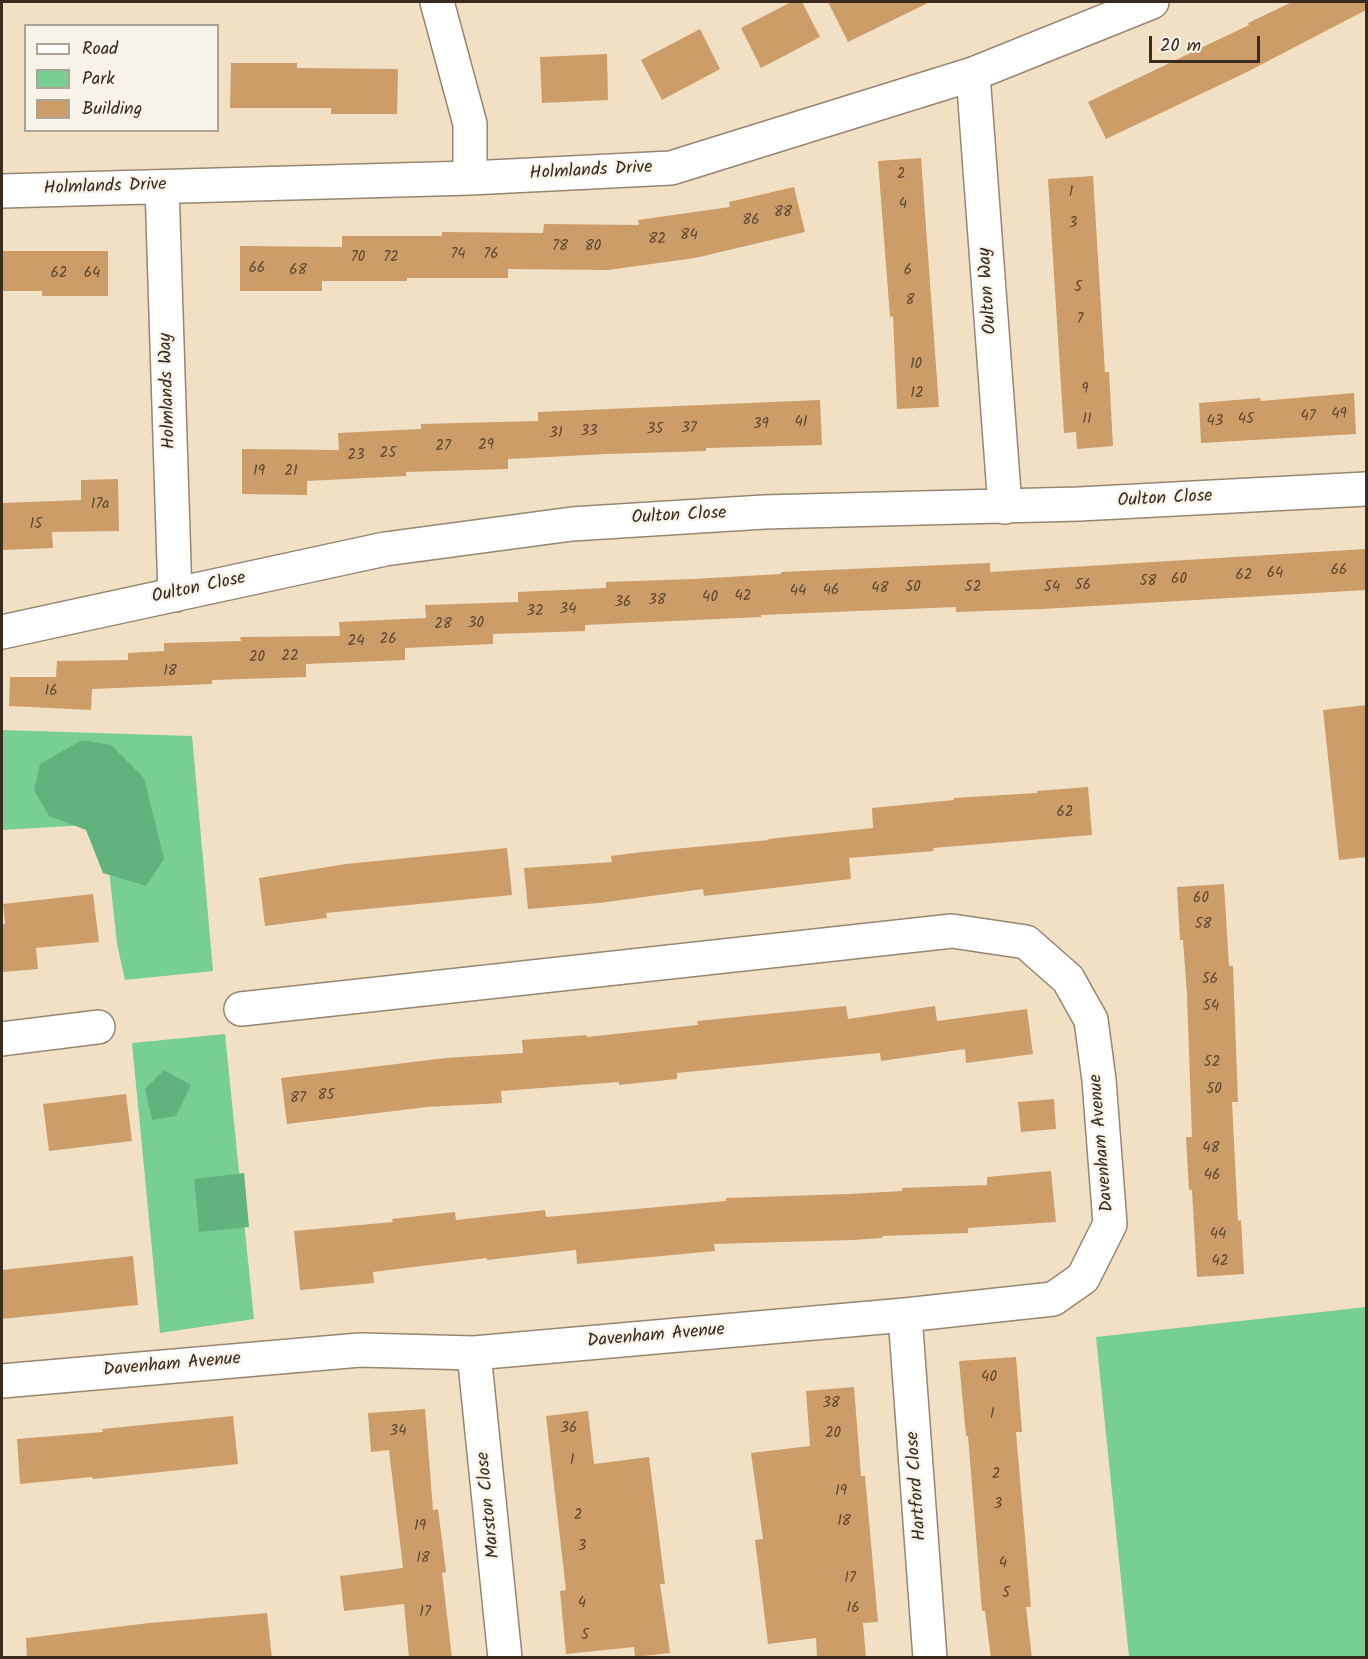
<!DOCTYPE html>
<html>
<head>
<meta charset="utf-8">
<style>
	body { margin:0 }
	#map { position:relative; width:1368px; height:1659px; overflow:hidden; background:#f1e0c4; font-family:Kalam,sans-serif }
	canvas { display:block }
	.frame { position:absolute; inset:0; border:3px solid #3b2a1e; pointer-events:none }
	.legend { position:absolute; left:24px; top:24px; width:195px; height:108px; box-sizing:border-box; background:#f7f3e8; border:2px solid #aca397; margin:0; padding:8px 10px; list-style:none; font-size:18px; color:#3b2a1e }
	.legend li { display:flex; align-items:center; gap:12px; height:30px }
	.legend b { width:30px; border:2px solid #aca397 }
	.scale { position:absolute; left:1149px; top:36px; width:111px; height:27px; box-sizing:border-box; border:3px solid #3b2a1e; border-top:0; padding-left:8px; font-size:18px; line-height:21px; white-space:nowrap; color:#3b2a1e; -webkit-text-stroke:4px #f7f3e8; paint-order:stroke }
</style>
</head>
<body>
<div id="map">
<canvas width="1368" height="1659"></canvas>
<div class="frame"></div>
<ul class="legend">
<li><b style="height:8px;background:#fff"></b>Road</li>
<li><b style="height:16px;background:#78cf93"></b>Park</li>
<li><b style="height:16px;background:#cc9d69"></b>Building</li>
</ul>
<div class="scale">20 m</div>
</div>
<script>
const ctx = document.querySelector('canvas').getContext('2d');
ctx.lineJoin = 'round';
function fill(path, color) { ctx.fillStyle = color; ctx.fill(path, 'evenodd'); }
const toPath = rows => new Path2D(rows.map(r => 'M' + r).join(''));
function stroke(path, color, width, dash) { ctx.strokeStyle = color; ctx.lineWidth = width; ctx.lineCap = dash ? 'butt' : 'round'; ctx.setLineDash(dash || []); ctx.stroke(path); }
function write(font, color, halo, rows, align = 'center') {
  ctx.font = font + ' Kalam,sans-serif'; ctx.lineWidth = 4.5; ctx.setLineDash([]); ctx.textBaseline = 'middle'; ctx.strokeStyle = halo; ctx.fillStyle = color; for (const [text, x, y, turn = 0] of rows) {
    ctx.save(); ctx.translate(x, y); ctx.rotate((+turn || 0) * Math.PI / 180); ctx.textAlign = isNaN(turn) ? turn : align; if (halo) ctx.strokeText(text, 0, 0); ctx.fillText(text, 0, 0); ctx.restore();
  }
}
fill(toPath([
	[2,730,192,736,213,971,125,980,117,944,104,824,2,830],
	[225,1034,254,1319,160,1333,132,1043],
	[1366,1307,1366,1657,1129,1657,1096,1337]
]), '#78cf93');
fill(toPath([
	[82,740,111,745,144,778,164,859,146,886,103,873,86,830,49,816,34,790,40,764],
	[164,1070,191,1085,176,1116,152,1120,145,1089],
	[244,1173,249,1227,199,1232,194,1179]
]), '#62b27d');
fill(toPath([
	[791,2,802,2,820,37,761,68,741,28],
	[828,2,930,2,848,42],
	[1292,2,1366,2,1366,10,1245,73,1106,139,1088,102,1249,25,1248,23],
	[700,29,720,69,662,100,641,60],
	[607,54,608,100,542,103,540,57],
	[231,63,297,63,297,68,398,69,397,114,331,114,331,108,230,108],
	[921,158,939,407,897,409,893,316,890,317,878,161],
	[1093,176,1105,372,1109,372,1113,446,1077,449,1076,432,1064,433,1048,179],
	[794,187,805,232,695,258,608,270,508,269,508,278,407,278,407,281,322,281,322,291,240,291,240,246,342,247,342,236,442,236,442,232,543,233,544,224,639,225,638,220,730,207,729,202],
	[2,251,108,251,108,296,42,296,42,291,2,291],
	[1354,393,1356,434,1201,443,1199,403,1260,398,1261,401],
	[820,400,822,445,706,448,706,451,607,454,508,459,508,469,406,472,406,476,307,481,307,495,242,494,242,449,339,450,338,433,421,429,421,424,538,421,538,412],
	[118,479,119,531,52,532,53,548,2,550,2,503,81,500,81,480],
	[1366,549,1366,590,1042,609,956,612,956,607,761,615,761,617,585,625,585,631,493,634,493,644,405,648,405,660,306,664,306,677,212,680,212,684,92,689,91,710,9,706,10,677,56,677,57,661,128,660,128,653,164,651,164,643,241,641,240,637,340,636,339,622,426,618,425,605,518,602,518,592,606,588,606,582,693,579,781,574,781,572,990,563,990,572],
	[1366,705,1366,857,1339,860,1323,710],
	[1088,787,1092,835,933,848,934,851,849,858,851,879,704,896,703,889,599,903,528,909,524,868,612,862,611,856,642,852,769,840,768,839,873,828,872,808,954,800,954,798,1037,793,1037,791],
	[507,848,512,895,326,913,327,918,265,926,259,878,346,864],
	[1224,884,1229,966,1233,966,1238,1102,1232,1102,1238,1221,1241,1220,1244,1274,1197,1277,1192,1190,1189,1190,1186,1137,1192,1137,1187,995,1183,940,1180,940,1177,887],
	[93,894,99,942,36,948,38,969,2,972,2,924,5,924,3,904],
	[846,1006,848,1019,935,1006,937,1021,1027,1009,1033,1054,966,1063,965,1049,881,1061,880,1053,677,1073,677,1079,619,1085,619,1082,501,1091,502,1103,427,1107,287,1124,281,1078,446,1058,523,1053,522,1040,587,1035,587,1037,698,1025,697,1021],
	[126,1094,132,1141,49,1151,43,1104],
	[1054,1099,1056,1129,1021,1132,1018,1102],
	[1051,1171,1056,1222,968,1228,968,1233,882,1236,883,1238,852,1240,714,1244,715,1251,577,1264,576,1250,487,1260,487,1258,373,1272,374,1283,300,1290,294,1231,393,1222,392,1219,455,1212,456,1220,545,1210,546,1217,726,1201,726,1198,849,1194,902,1191,902,1188,987,1185,987,1177],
	[133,1256,138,1305,2,1319,2,1270],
	[1016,1357,1022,1432,1016,1432,1031,1607,1026,1607,1032,1658,991,1658,985,1611,982,1611,968,1436,966,1436,959,1361],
	[854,1387,861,1476,865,1476,878,1622,863,1623,866,1658,817,1658,816,1638,768,1644,755,1540,763,1539,751,1453,810,1446,806,1391],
	[425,1409,433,1510,438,1509,446,1572,442,1573,452,1658,409,1658,404,1604,344,1611,340,1576,403,1568,389,1450,371,1452,368,1413],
	[588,1411,594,1464,649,1457,665,1584,660,1584,670,1653,635,1657,634,1647,566,1654,560,1591,566,1590,546,1416],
	[233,1416,238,1464,93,1479,92,1477,20,1484,17,1439,103,1432,102,1429],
	[267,1613,272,1658,27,1658,26,1638,149,1623]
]), '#cc9d69');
const minor = toPath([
	[437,2,470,124,470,178],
	[973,74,1005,507],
	[162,187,175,595],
	[2,191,470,178,671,168,973,74,1152,2],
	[2,632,385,549,572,524,764,512,1079,504,1366,489],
	[2,1039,98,1027],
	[905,1315,930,1658],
	[474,1353,505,1658],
	[2,1381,360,1350,474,1353,905,1315,1053,1299,1083,1278,1110,1224,1099,1080,1091,1020,1068,979,1026,942,952,931,241,1009]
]);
stroke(minor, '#968571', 36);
stroke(minor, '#fff', 33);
write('15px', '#5f4731', null, [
	["2",901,175],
	["1",1071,193],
	["4",903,205],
	["88",783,213],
	["86",751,221],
	["3",1073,224],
	["84",689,236],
	["82",657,240],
	["78",560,247],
	["80",593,247],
	["74",458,255],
	["76",491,255],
	["70",358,258],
	["72",391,258],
	["66",257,269],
	["68",298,271],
	["6",908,271],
	["62",59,274],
	["64",92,274],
	["5",1078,288],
	["8",910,301],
	["7",1080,320],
	["10",916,365],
	["9",1085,390],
	["12",917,394],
	["49",1339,415],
	["47",1308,417],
	["11",1087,420],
	["45",1246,420],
	["43",1215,422],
	["41",801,423],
	["39",761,425],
	["37",689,429],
	["35",655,430],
	["33",589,432],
	["31",556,434],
	["29",486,446],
	["27",443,447],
	["25",388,454],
	["23",356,456],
	["19",259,472],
	["21",291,472],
	["17a",100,505],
	["15",36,525],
	["66",1339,571],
	["64",1275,574],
	["62",1244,576],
	["60",1179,580],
	["58",1148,582],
	["56",1083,586],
	["50",913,588],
	["52",973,588],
	["54",1052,588],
	["48",880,589],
	["46",831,591],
	["44",798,592],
	["42",743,597],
	["40",710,598],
	["38",657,601],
	["36",623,603],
	["34",568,610],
	["32",535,612],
	["30",476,624],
	["28",443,625],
	["26",388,640],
	["24",356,642],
	["22",290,657],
	["20",257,658],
	["18",170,672],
	["16",51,692],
	["62",1065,813],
	["60",1201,899],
	["58",1203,925],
	["56",1210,980],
	["54",1211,1007],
	["52",1212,1063],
	["50",1214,1090],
	["85",326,1096],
	["87",298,1099],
	["48",1211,1149],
	["46",1212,1176],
	["44",1218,1235],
	["42",1220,1262],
	["40",989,1378],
	["38",831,1404],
	["1",992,1415],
	["36",569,1429],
	["34",398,1432],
	["20",833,1434],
	["1",572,1461],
	["2",996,1475],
	["19",841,1492],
	["3",998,1505],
	["2",578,1516],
	["18",844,1522],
	["19",420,1527],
	["3",582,1547],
	["18",423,1559],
	["4",1003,1564],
	["17",850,1579],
	["5",1006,1594],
	["4",582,1604],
	["16",853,1609],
	["17",425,1613],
	["5",585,1636]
]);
write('18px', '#3b2a1e', '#f7f3e8', [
	["Holmlands Drive",591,172,-3],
	["Holmlands Drive",105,188,-2],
	["Oulton Way",989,291,-94],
	["Holmlands Way",169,391,-92],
	["Oulton Close",1165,500,-3],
	["Oulton Close",679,517,-3],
	["Oulton Close",199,589,-12],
	["Davenham Avenue",1103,1143,-95],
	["Davenham Avenue",656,1337,-5],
	["Davenham Avenue",172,1366,-5],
	["Hartford Close",918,1486,-94],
	["Marston Close",490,1505,-96]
]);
</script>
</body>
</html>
